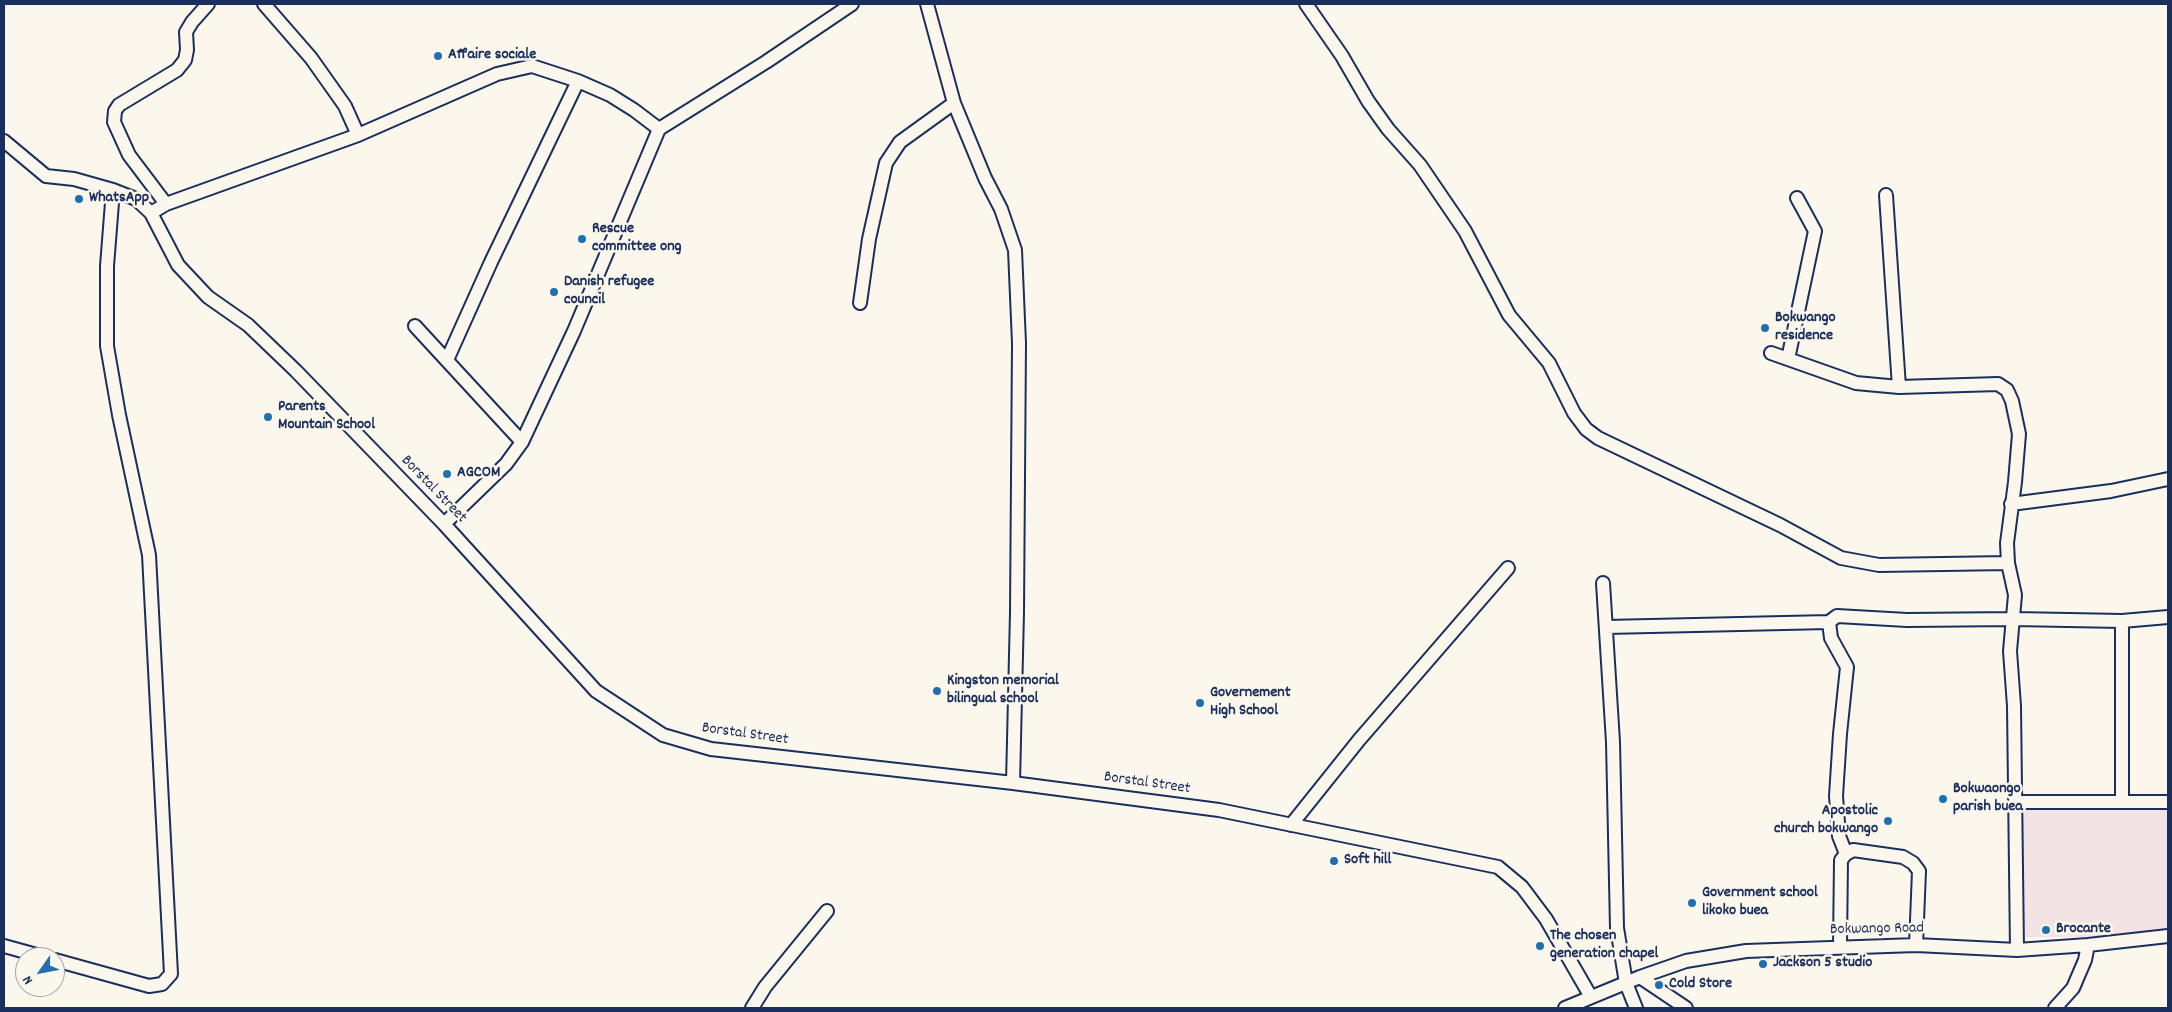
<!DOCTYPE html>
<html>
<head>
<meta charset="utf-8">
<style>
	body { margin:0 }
	#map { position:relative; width:2172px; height:1012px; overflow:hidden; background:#fbf7ec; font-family:Dekko,sans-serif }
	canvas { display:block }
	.frame { position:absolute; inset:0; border:5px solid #1b2f5e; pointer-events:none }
	.north { position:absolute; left:15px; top:947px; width:50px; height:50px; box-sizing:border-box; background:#fbf7ec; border:1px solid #a1a7b3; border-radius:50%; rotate:237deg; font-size:14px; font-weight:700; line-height:20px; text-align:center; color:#1b2f5e }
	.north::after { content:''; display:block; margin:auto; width:18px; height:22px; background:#1f6fb2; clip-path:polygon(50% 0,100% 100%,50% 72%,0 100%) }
</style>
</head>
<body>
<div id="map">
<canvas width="2172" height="1012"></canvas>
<div class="frame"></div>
<div class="north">N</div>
</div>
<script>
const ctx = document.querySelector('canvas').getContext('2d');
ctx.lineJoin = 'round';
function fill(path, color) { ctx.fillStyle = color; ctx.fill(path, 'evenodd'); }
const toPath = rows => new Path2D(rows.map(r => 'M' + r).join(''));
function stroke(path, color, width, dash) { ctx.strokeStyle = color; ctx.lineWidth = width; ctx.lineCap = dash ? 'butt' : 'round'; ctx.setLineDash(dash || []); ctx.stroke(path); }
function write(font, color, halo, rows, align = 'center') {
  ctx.font = font + ' Dekko,sans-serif'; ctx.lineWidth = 5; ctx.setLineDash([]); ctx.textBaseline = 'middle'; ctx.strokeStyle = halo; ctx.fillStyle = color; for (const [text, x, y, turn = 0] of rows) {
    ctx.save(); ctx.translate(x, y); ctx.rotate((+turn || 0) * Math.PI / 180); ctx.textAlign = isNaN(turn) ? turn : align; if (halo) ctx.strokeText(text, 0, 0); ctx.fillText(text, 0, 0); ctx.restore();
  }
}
fill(toPath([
	[2023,805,2168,806,2168,930,2081,937,2022,937]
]), '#f4e3e4');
const minor = toPath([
	[264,4,311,58,345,106,358,135],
	[927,4,954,103,985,178,1001,209,1015,250,1019,343,1017,612,1013,783],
	[1306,4,1342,56,1368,101,1388,129,1420,165,1465,231,1509,315,1549,363,1574,413,1586,429,1598,438,1780,525,1841,558,1879,565,2008,563],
	[4,141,46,176,74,179,113,190,136,199,151,213,178,265,208,297,248,325,296,371,444,524,596,691,663,735,711,749,1013,783,1219,810,1498,867,1522,887,1546,919,1591,997],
	[1886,195,1899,387],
	[166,204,129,155,114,122,115,111,119,105,177,70,185,60,187,50,186,32,192,22,208,4],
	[151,213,166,204,358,135,497,74,532,66,578,81,610,95,634,110,659,129],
	[860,303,869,239,886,163,900,142,954,103],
	[415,326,522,442],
	[1771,353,1856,383,1899,387,1998,384,2007,390,2012,401,2019,434,2015,482,2007,543,2008,563,2015,595,2010,651,2014,706,2017,950],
	[1788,359,1815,231,1797,198],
	[447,360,491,262,578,81],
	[2011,504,2111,491,2168,479],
	[444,524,506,464,522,442,574,331,659,129,766,62,852,4],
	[1603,583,1613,742,1617,928,1626,983,1636,1008],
	[1829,622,1831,638,1847,667,1840,734,1836,796,1839,836,1846,854],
	[1606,627,1829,622,1837,616,1907,620,2014,619,2122,621,2168,617],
	[2016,802,2168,802],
	[2122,802,2122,621],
	[1291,825,1359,740,1508,568],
	[4,946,44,957],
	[1840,947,1841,860,1846,854,1853,850,1903,857,1913,863,1919,871,1916,945],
	[55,960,149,986,162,984,171,974,149,555,119,415,107,346,107,266,113,190],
	[1640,977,1686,1008],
	[752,1008,765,987,827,911],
	[1565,1008,1640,977,1686,961,1746,951,1916,945,2017,950,2088,945,2168,936],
	[2055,1008,2073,988,2085,960,2088,945]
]);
stroke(minor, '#1b2f5e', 16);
stroke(minor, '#fbf7ec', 12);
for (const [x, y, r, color] of [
	[438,56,5,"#1f6fb2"],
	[79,199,5,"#1f6fb2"],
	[582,239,5,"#1f6fb2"],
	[554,292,5,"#1f6fb2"],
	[1765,328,5,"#1f6fb2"],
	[268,417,5,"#1f6fb2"],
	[447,474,5,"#1f6fb2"],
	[937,691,5,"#1f6fb2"],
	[1200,703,5,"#1f6fb2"],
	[1943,799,5,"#1f6fb2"],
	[1888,821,5,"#1f6fb2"],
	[1334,861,5,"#1f6fb2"],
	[1692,903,5,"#1f6fb2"],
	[2046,930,5,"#1f6fb2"],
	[1540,946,5,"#1f6fb2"],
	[1763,964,5,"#1f6fb2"],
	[1659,985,5,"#1f6fb2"]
]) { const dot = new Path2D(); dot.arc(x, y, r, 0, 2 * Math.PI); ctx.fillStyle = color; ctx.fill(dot); stroke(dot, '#fbf7ec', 2); }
write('bold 16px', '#1b2f5e', '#fbf7ec', [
	["Affaire sociale",448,56],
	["WhatsApp",89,199],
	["Rescue",592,230],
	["committee ong",592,248],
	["Danish refugee",564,283],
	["council",564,301],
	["Bokwango",1775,319],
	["residence",1775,337],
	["Parents",278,408],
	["Mountain School",278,426],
	["AGCOM",457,474],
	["Kingston memorial",947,682],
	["bilingual school",947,700],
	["Governement",1210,694],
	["High School",1210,712],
	["Bokwaongo",1953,790],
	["parish buea",1953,808],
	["Apostolic",1878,812,"right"],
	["church bokwango",1878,830,"right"],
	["Soft hill",1344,861],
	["Government school",1702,894],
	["likoko buea",1702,912],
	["Brocante",2056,930],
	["The chosen",1550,937],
	["generation chapel",1550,955],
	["Jackson 5 studio",1773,964],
	["Cold Store",1669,985]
], 'left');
write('16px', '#1b2f5e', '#fbf7ec', [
	["Borstal Street",433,490,46],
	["Borstal Street",745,735,8],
	["Borstal Street",1147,784,8],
	["Bokwango Road",1877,930,-1]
]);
</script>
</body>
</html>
